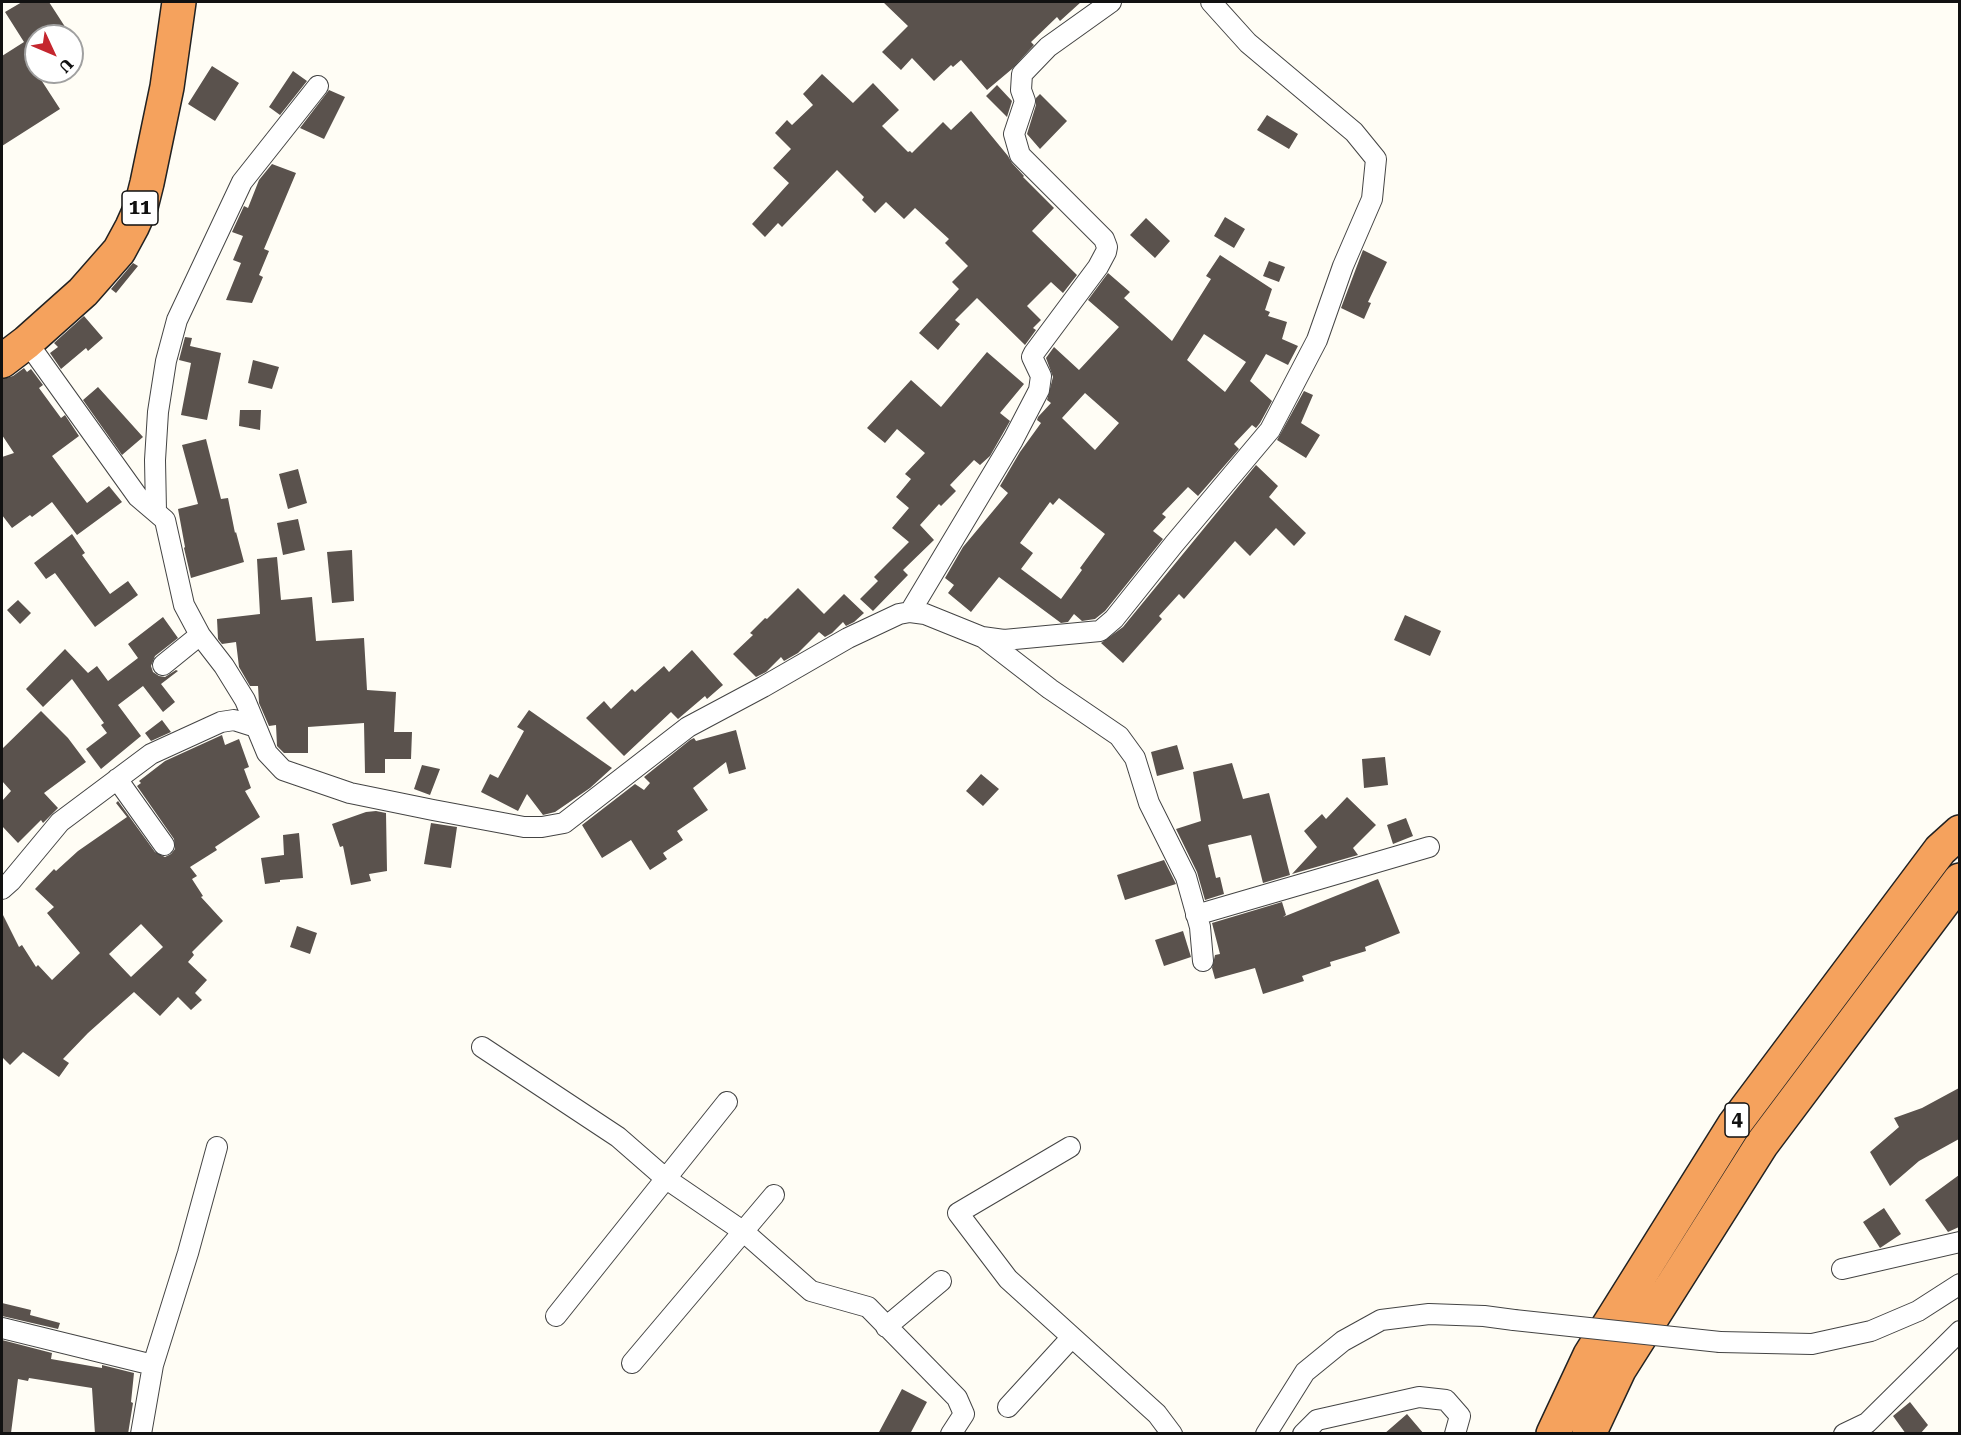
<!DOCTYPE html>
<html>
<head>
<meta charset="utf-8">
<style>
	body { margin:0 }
	#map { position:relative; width:1961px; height:1435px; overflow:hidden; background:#fffdf5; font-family:"Roboto Serif",serif }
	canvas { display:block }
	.frame { position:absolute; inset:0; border:3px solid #111; pointer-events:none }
	.north { position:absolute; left:24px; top:24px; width:60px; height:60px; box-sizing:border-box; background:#fff; border:2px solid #a0a0a0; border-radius:50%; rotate:134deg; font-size:16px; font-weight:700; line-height:24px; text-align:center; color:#111 }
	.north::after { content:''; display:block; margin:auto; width:21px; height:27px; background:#c4262e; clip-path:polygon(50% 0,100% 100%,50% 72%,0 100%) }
</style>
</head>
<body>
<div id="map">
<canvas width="1961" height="1435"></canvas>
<div class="frame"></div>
<div class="north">U</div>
</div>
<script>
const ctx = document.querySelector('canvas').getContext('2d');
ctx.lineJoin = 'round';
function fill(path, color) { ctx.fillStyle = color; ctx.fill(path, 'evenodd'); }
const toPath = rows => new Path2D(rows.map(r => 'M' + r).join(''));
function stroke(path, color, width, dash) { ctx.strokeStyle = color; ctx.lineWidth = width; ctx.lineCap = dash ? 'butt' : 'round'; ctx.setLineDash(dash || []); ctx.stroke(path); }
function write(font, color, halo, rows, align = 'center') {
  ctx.font = font + ' "Roboto Serif",serif'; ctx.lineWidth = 6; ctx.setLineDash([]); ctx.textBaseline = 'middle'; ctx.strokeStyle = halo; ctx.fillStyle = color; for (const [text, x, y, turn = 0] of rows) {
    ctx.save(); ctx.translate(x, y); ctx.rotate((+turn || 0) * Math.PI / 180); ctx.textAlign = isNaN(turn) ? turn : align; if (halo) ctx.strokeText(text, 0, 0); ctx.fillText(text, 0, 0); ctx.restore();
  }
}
fill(toPath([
	[22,2,49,2,71,36,36,36,36,72,60,109,2,146,2,56,24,42,5,12],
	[883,2,1081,2,1060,21,1057,17,1031,42,1034,45,1012,69,987,90,961,60,953,67,951,65,934,81,912,58,901,70,882,52,908,26],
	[212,66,239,83,215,121,188,104],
	[293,71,307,81,280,115,269,107],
	[822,74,853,103,873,83,899,110,882,126,908,152,910,151,912,153,943,122,951,130,971,111,1008,156,1012,163,1024,176,1023,177,1054,208,1032,231,1077,275,1063,293,1051,282,1027,306,1041,320,1033,328,1036,330,1025,345,977,298,955,320,960,324,938,350,919,333,959,289,952,282,968,266,945,243,949,239,915,208,904,219,886,202,875,213,862,200,864,197,837,170,782,227,778,223,765,237,752,224,789,183,773,168,791,149,775,133,787,120,792,125,813,105,803,94],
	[997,85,1012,101,1007,117,986,96],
	[329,90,345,97,324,139,300,128],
	[1040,94,1067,121,1040,149,1027,134,1036,105,1036,98],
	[1267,115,1298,134,1289,149,1257,130],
	[272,164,296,173,264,249,269,251,259,275,263,277,252,303,226,300,241,263,233,260,243,236,232,232,244,206,248,208,259,180],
	[1225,217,1245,229,1234,248,1214,236],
	[1146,218,1170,241,1155,258,1130,235],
	[1363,250,1387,262,1368,302,1371,303,1364,319,1341,308],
	[1220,255,1272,289,1265,310,1270,312,1268,316,1287,322,1282,339,1298,346,1288,365,1266,354,1250,381,1272,401,1260,423,1256,428,1252,425,1234,444,1239,449,1198,496,1188,487,1162,514,1166,517,1153,531,1163,539,1105,611,1095,619,1082,621,1074,614,1068,622,1061,623,999,577,971,612,948,593,954,585,945,578,963,547,1008,493,1000,486,1020,452,1041,423,1037,420,1038,417,1051,403,1047,400,1053,377,1046,358,1054,347,1079,370,1119,327,1088,300,1108,273,1130,292,1124,298,1172,341,1211,279,1206,276],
	[1204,334,1246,362,1225,392,1187,360],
	[1085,393,1119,423,1095,450,1062,418],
	[1059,498,1105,534,1080,568,1082,570,1061,599,1021,569,1033,553,1020,543,1050,502,1053,505],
	[1269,261,1285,267,1279,282,1263,276],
	[133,263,138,266,116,293,111,289],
	[84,316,103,338,88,351,86,348,61,369,50,353,58,347,54,343],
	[185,337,192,338,190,346,221,353,207,420,181,415,191,363,179,360],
	[987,352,1024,384,1000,413,1010,421,990,456,980,465,974,460,950,485,956,491,941,506,939,504,920,525,934,540,903,570,908,575,873,611,860,599,878,581,874,577,909,542,892,528,909,508,896,497,911,479,905,474,925,453,897,429,885,443,867,428,911,380,941,407],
	[253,360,279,367,272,389,248,383],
	[24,368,27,372,31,369,43,385,39,388,61,418,65,415,79,436,52,456,87,503,109,486,122,502,77,535,52,502,32,517,30,515,12,528,2,515,2,457,14,453,2,435,2,379,13,376],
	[98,387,143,437,122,455,83,400],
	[1304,391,1313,395,1301,423,1320,435,1306,458,1277,440],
	[240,410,261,410,260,430,239,426],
	[206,439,221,499,228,498,235,533,236,532,244,562,191,578,184,548,185,547,178,509,198,504,182,445],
	[1256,465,1278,486,1269,497,1306,533,1294,546,1276,528,1250,556,1235,541,1184,599,1179,594,1159,616,1162,619,1123,663,1101,643,1123,627],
	[298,469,307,503,288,509,279,474],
	[298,519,305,550,283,555,277,523],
	[72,534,85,553,82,555,110,594,128,581,138,595,95,627,55,573,46,579,34,563],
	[352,550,354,601,332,603,327,552],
	[277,557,281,600,312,597,316,641,364,638,367,690,396,692,394,732,412,732,411,759,385,759,385,773,365,773,364,723,308,727,308,753,284,753,277,746,276,725,269,726,259,703,258,686,250,686,239,667,236,642,222,644,218,639,217,619,260,614,257,559],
	[798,588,824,614,844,594,864,613,854,622,846,626,843,622,832,633,825,637,819,632,798,653,784,661,781,657,766,672,756,677,733,654,753,635,750,633,765,618,767,619],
	[18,600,31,613,20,624,7,610],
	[1405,615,1441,631,1430,656,1394,640],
	[163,617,178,638,155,656,151,666,153,672,159,676,165,677,176,670,178,671,161,684,175,702,163,712,143,686,118,705,141,736,101,769,86,749,107,733,101,725,104,723,72,679,43,707,26,689,65,649,88,673,97,666,108,681,138,658,128,644],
	[692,650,723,685,707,699,705,696,678,719,671,712,624,756,586,718,604,701,611,709,632,689,635,692,664,666,669,672],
	[529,710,612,768,590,788,555,812,543,815,527,794,518,811,481,792,490,774,498,778,524,731,517,727],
	[41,711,68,738,86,762,44,793,58,808,43,823,41,820,18,843,2,826,2,801,11,791,2,781,2,749],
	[162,720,171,732,151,741,145,733],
	[736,730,746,769,729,774,726,762,693,788,708,810,677,831,683,840,663,853,667,859,650,870,631,840,602,858,582,825,635,784,644,790,650,783,644,777,690,740,694,738,696,741],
	[222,735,225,745,239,739,249,767,244,769,251,788,245,791,260,817,215,847,217,850,190,867,197,876,192,879,203,896,201,897,223,921,192,952,194,955,188,962,207,980,195,993,202,1000,191,1010,178,997,160,1016,134,992,88,1033,63,1059,69,1063,59,1077,23,1052,10,1065,2,1057,2,913,19,947,22,945,36,967,38,965,52,980,80,953,47,913,54,907,35,889,54,869,56,871,78,851,127,817,116,803,118,801,155,852,165,857,171,854,175,849,174,839,137,786,141,783,139,781,165,761],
	[141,924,163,947,131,977,109,954],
	[1177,745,1184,769,1157,776,1151,752],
	[1385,757,1388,785,1364,788,1362,759],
	[1232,763,1243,799,1269,793,1290,875,1263,883,1251,835,1208,845,1216,878,1220,877,1224,894,1205,900,1197,872,1176,829,1201,821,1193,772],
	[422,765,440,769,430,795,414,789],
	[981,774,999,789,983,806,966,791],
	[1347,797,1376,825,1353,848,1358,855,1292,874,1317,847,1304,831,1322,814,1326,819],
	[376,811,386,813,387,871,369,874,371,881,351,885,343,846,340,847,332,824,366,812],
	[1406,818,1413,836,1393,844,1387,825],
	[431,823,457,827,451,868,424,864],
	[299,833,303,878,280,880,280,882,265,884,261,858,284,855,283,835],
	[1164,860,1176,884,1125,900,1117,875],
	[1378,879,1400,933,1365,947,1366,951,1330,962,1331,966,1302,976,1304,981,1263,994,1255,968,1215,979,1212,968,1215,955,1220,954,1212,923,1282,902,1286,915,1283,917],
	[297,926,317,933,310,954,290,947],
	[1183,931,1191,957,1164,966,1155,940],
	[1959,1088,1959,1139,1919,1161,1890,1186,1870,1152,1899,1127,1894,1118,1922,1108],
	[1959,1175,1959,1227,1948,1232,1925,1200],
	[1884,1208,1901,1234,1880,1248,1863,1222],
	[2,1303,31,1310,30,1315,60,1323,58,1329,2,1316],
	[2,1340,52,1353,51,1359,102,1368,102,1365,134,1373,131,1402,133,1403,128,1434,95,1434,92,1388,29,1378,28,1381,18,1379,11,1433,2,1432],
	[902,1389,927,1402,910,1434,878,1434],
	[1910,1402,1928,1425,1920,1434,1906,1434,1893,1416],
	[1407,1414,1424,1434,1384,1434]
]), '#5a524d');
const street = toPath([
	[27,342,138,497,165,520,184,605,200,635,224,666,245,700,267,753,283,770,350,793,433,810,524,827,542,827,564,823,688,727,763,687,848,638,899,614,910,612,925,614,982,637,1004,640,1100,631,1114,619,1174,544,1270,430,1317,340,1343,266,1372,199,1376,159,1354,132,1248,43,1211,2],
	[156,511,155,460,158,412,166,361,177,320,242,182,318,86],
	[910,612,1013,440,1039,390,1041,376,1032,357,1034,353,1098,267,1106,252,1107,247,1104,239,1020,155,1014,134,1025,101,1021,90,1022,74,1048,47,1111,2],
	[984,638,1050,689,1119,736,1135,758,1149,803,1186,877,1200,927,1203,961],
	[163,665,200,635],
	[117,779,164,845],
	[2,889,11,881,60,822,151,754,221,722,234,720,256,727],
	[1196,915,1429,847],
	[482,1047,618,1137,665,1178,744,1232,811,1291,868,1307,957,1398,964,1414,951,1434],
	[1070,1147,958,1213,1008,1279,1157,1414,1172,1434],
	[1842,1269,1960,1242],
	[556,1316,727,1102],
	[886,1327,941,1281],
	[2,1328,153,1365],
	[1720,1342,1812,1344,1871,1331,1918,1311,1960,1284],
	[632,1363,774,1195],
	[1008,1407,1072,1337],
	[141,1434,153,1365,188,1253,217,1147],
	[1266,1434,1305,1372,1343,1341,1381,1320,1429,1314,1484,1316,1514,1320],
	[1303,1434,1317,1420,1419,1397,1446,1400,1460,1416,1455,1434],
	[1844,1434,1867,1423,1960,1331]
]);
const highway = toPath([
	[2,361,27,342,83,292,119,251,132,227,141,207,147,183,167,87,179,2],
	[1553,1434,1590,1355,1734,1125,1940,850,1960,832],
	[1589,1434,1619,1370,1762,1144,1960,880]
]);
stroke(street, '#444', 22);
stroke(highway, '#222', 36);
stroke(street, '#fff', 20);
stroke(highway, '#f5a25d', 33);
const streetBridge = toPath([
	[1514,1320,1720,1342]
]);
stroke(streetBridge, '#444', 22, []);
stroke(streetBridge, '#fff', 20);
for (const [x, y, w] of [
	[140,208,36],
	[1737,1120,24]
]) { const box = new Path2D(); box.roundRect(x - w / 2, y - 17, w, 34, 4.5); ctx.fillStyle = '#fff'; ctx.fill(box); stroke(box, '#111', 1.5); }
write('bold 20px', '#111', null, [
	["11",140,208],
	["4",1737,1120]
]);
</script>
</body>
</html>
